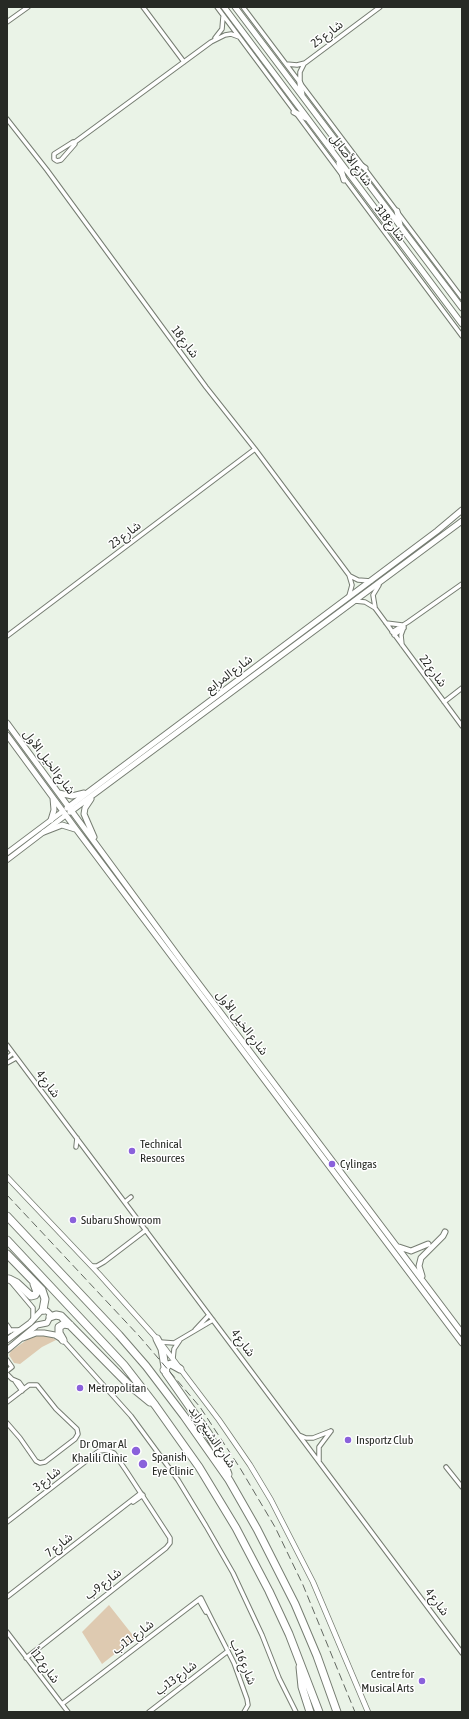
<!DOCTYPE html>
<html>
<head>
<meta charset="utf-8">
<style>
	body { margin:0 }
	#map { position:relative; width:469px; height:1719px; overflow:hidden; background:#eaf3e7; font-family:"Asap Condensed",sans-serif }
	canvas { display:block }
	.frame { position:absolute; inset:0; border:8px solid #272a25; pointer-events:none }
</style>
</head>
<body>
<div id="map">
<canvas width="469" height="1719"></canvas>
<div class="frame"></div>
</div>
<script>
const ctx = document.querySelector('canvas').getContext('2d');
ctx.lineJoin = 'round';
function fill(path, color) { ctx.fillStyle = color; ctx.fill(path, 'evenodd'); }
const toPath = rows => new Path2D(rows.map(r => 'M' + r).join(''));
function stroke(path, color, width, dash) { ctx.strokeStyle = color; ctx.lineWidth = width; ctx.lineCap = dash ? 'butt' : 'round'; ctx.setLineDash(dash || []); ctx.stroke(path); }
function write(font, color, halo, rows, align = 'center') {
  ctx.font = font + ' "Asap Condensed","Noto Sans Arabic",sans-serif'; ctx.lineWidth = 3; ctx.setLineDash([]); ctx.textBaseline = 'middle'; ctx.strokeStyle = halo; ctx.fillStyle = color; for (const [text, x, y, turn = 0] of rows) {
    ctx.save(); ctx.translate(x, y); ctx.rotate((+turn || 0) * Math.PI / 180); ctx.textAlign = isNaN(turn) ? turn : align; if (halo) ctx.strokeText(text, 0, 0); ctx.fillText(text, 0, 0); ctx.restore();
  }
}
fill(toPath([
	[39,1335,50,1336,56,1340,42,1347,20,1364,14,1363,9,1355,11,1351,31,1337],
	[109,1605,135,1638,102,1664,82,1632]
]), '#decab1');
const minor = toPath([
	[143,7,184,62],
	[217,7,462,336],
	[243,7,462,298],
	[7,22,28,7],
	[215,38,222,29,223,17],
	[286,64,297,65,305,63,380,7],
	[300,82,300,72,304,64],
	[7,119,47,170,206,387,255,449,349,575,352,585,349,596],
	[73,142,75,142,75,144,61,160,57,161,54,159,54,154,73,142],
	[75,142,211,42,225,35,231,34,239,37],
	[350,576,358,580,371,581],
	[355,601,365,602,375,608,462,726],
	[375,607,373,595,379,585],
	[386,623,402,625],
	[392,632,408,622,462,584],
	[394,635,404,628],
	[7,636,255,449],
	[402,645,401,635,404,627],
	[444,702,462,688],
	[7,1045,462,1653],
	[7,1058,13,1053],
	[7,1063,16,1058],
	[76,1147,77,1138],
	[125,1202,131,1197],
	[92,1266,97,1266,104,1262,146,1230],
	[12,1283,33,1308,33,1319],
	[7,1325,11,1331],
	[195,1330,209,1315],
	[7,1333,12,1330,20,1330],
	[63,1340,131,1416,178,1480,206,1526,233,1573,262,1635,279,1678,296,1712],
	[160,1342,174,1343,213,1320],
	[173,1359,174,1349,180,1340],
	[7,1360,12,1367,7,1371],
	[7,1374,12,1379,19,1382,24,1389],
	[15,1381,22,1391],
	[7,1402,29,1385,37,1385,56,1409,77,1429,78,1434,75,1439,45,1462,40,1463,36,1461,20,1438,7,1423],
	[299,1435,306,1438,313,1438,331,1431],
	[319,1461,319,1447,331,1431],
	[446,1467,462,1487],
	[133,1502,143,1495],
	[7,1522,99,1451,107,1450,114,1453,127,1472,170,1538,170,1543,166,1548,26,1658],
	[7,1597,141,1493],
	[199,1600,206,1612],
	[211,1618,234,1663,247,1699,248,1705,244,1712],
	[7,1632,68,1712],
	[62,1704,201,1598,212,1620],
	[149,1712,228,1651]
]);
const tertiary = toPath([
	[7,853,63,811],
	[7,860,66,815],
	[7,1177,99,1274,158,1340],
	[163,1346,219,1420,250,1465,271,1500,313,1582,368,1712]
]);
const secondary = toPath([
	[224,7,462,324],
	[235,7,462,308],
	[300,83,302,95],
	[294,112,306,118],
	[351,159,365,168],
	[339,163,344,180],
	[397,211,400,225],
	[7,723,181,960,462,1333],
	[7,735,76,829,462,1343],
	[59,793,72,796,84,793],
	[91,799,85,808,84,814,94,837],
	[67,808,437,531,462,510],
	[70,812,462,521],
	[51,820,54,810,53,798],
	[44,832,62,825,75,829],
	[399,1247,411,1251,428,1244],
	[422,1276,419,1266,421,1258,443,1236,445,1232],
	[23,1338,36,1333,44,1333,55,1335,63,1340],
	[7,1340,30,1323,41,1311,47,1311,50,1314,50,1317,47,1323,37,1325,7,1350]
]);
const motorway = toPath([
	[7,1216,119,1335,146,1366,184,1416,229,1480,257,1529,295,1604,317,1656,337,1712],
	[7,1240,124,1365,155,1405,199,1467,236,1528,269,1591,289,1634,319,1712],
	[7,1254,42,1290,45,1299,43,1310],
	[9,1279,17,1283,31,1296,35,1295,37,1292,34,1284],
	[50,1317,56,1315,61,1316,128,1384,150,1402],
	[157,1339,162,1349,166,1373,208,1433,221,1457,228,1474],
	[63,1340,59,1333,59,1327,64,1324,70,1325],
	[164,1370,168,1365,171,1364,180,1369],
	[300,1667,302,1687,310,1712]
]);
stroke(minor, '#767d72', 5.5);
stroke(tertiary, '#767d72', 6);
stroke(secondary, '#767d72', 7);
stroke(motorway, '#767d72', 9);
stroke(minor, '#fff', 3.5);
stroke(tertiary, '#fff', 4.5);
stroke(secondary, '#fff', 5);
stroke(motorway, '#fff', 7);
stroke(toPath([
	[7,1195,140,1337,200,1407,240,1468,275,1527,303,1585,355,1712]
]), '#626760', 1, [8, 4]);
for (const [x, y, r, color] of [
	[132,1151,4,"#8a61db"],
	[332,1164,4,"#8a61db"],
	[73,1220,4,"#8a61db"],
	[80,1388,4,"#8a61db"],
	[348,1440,4,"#8a61db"],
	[136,1451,5,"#8a61db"],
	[143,1464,5,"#8a61db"],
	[422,1681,4,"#8a61db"]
]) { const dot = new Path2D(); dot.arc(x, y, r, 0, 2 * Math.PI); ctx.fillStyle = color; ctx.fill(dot); stroke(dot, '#fff', 1.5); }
write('12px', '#272a25', '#fff', [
	["شارع 25",327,34,-37],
	["شارع الأصايل",351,160,53],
	["شارع 318",390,223,53],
	["شارع 18",185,342,53],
	["شارع 23",125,535,-37],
	["شارع 22",433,671,53],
	["شارع المرابع",229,674,-37],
	["شارع الخيل الأول",49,762,53],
	["شارع الخيل الأول",242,1023,53],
	["شارع 4",48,1084,53],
	["شارع 4",243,1343,53],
	["شارع الشيخ زايد",212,1437,55],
	["شارع 3",47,1479,-38],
	["شارع 7",59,1545,-38],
	["شارع 9ب",103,1584,-38],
	["شارع 4",437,1602,53],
	["شارع 11ب",133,1637,-37],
	["شارع 16ب",243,1662,67],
	["شارع 12أ",45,1666,53],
	["شارع 13ب",176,1678,-37]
]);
write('12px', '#272a25', '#fff', [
	["Technical",140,1144],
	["Resources",140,1158],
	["Cylingas",340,1164],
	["Subaru Showroom",81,1220],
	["Metropolitan",88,1388],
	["Insportz Club",356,1440],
	["Dr Omar Al",127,1444,"right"],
	["Khalili Clinic",127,1458,"right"],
	["Spanish",152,1457],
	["Eye Clinic",152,1471],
	["Centre for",414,1674,"right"],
	["Musical Arts",414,1688,"right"]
], 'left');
</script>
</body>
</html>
